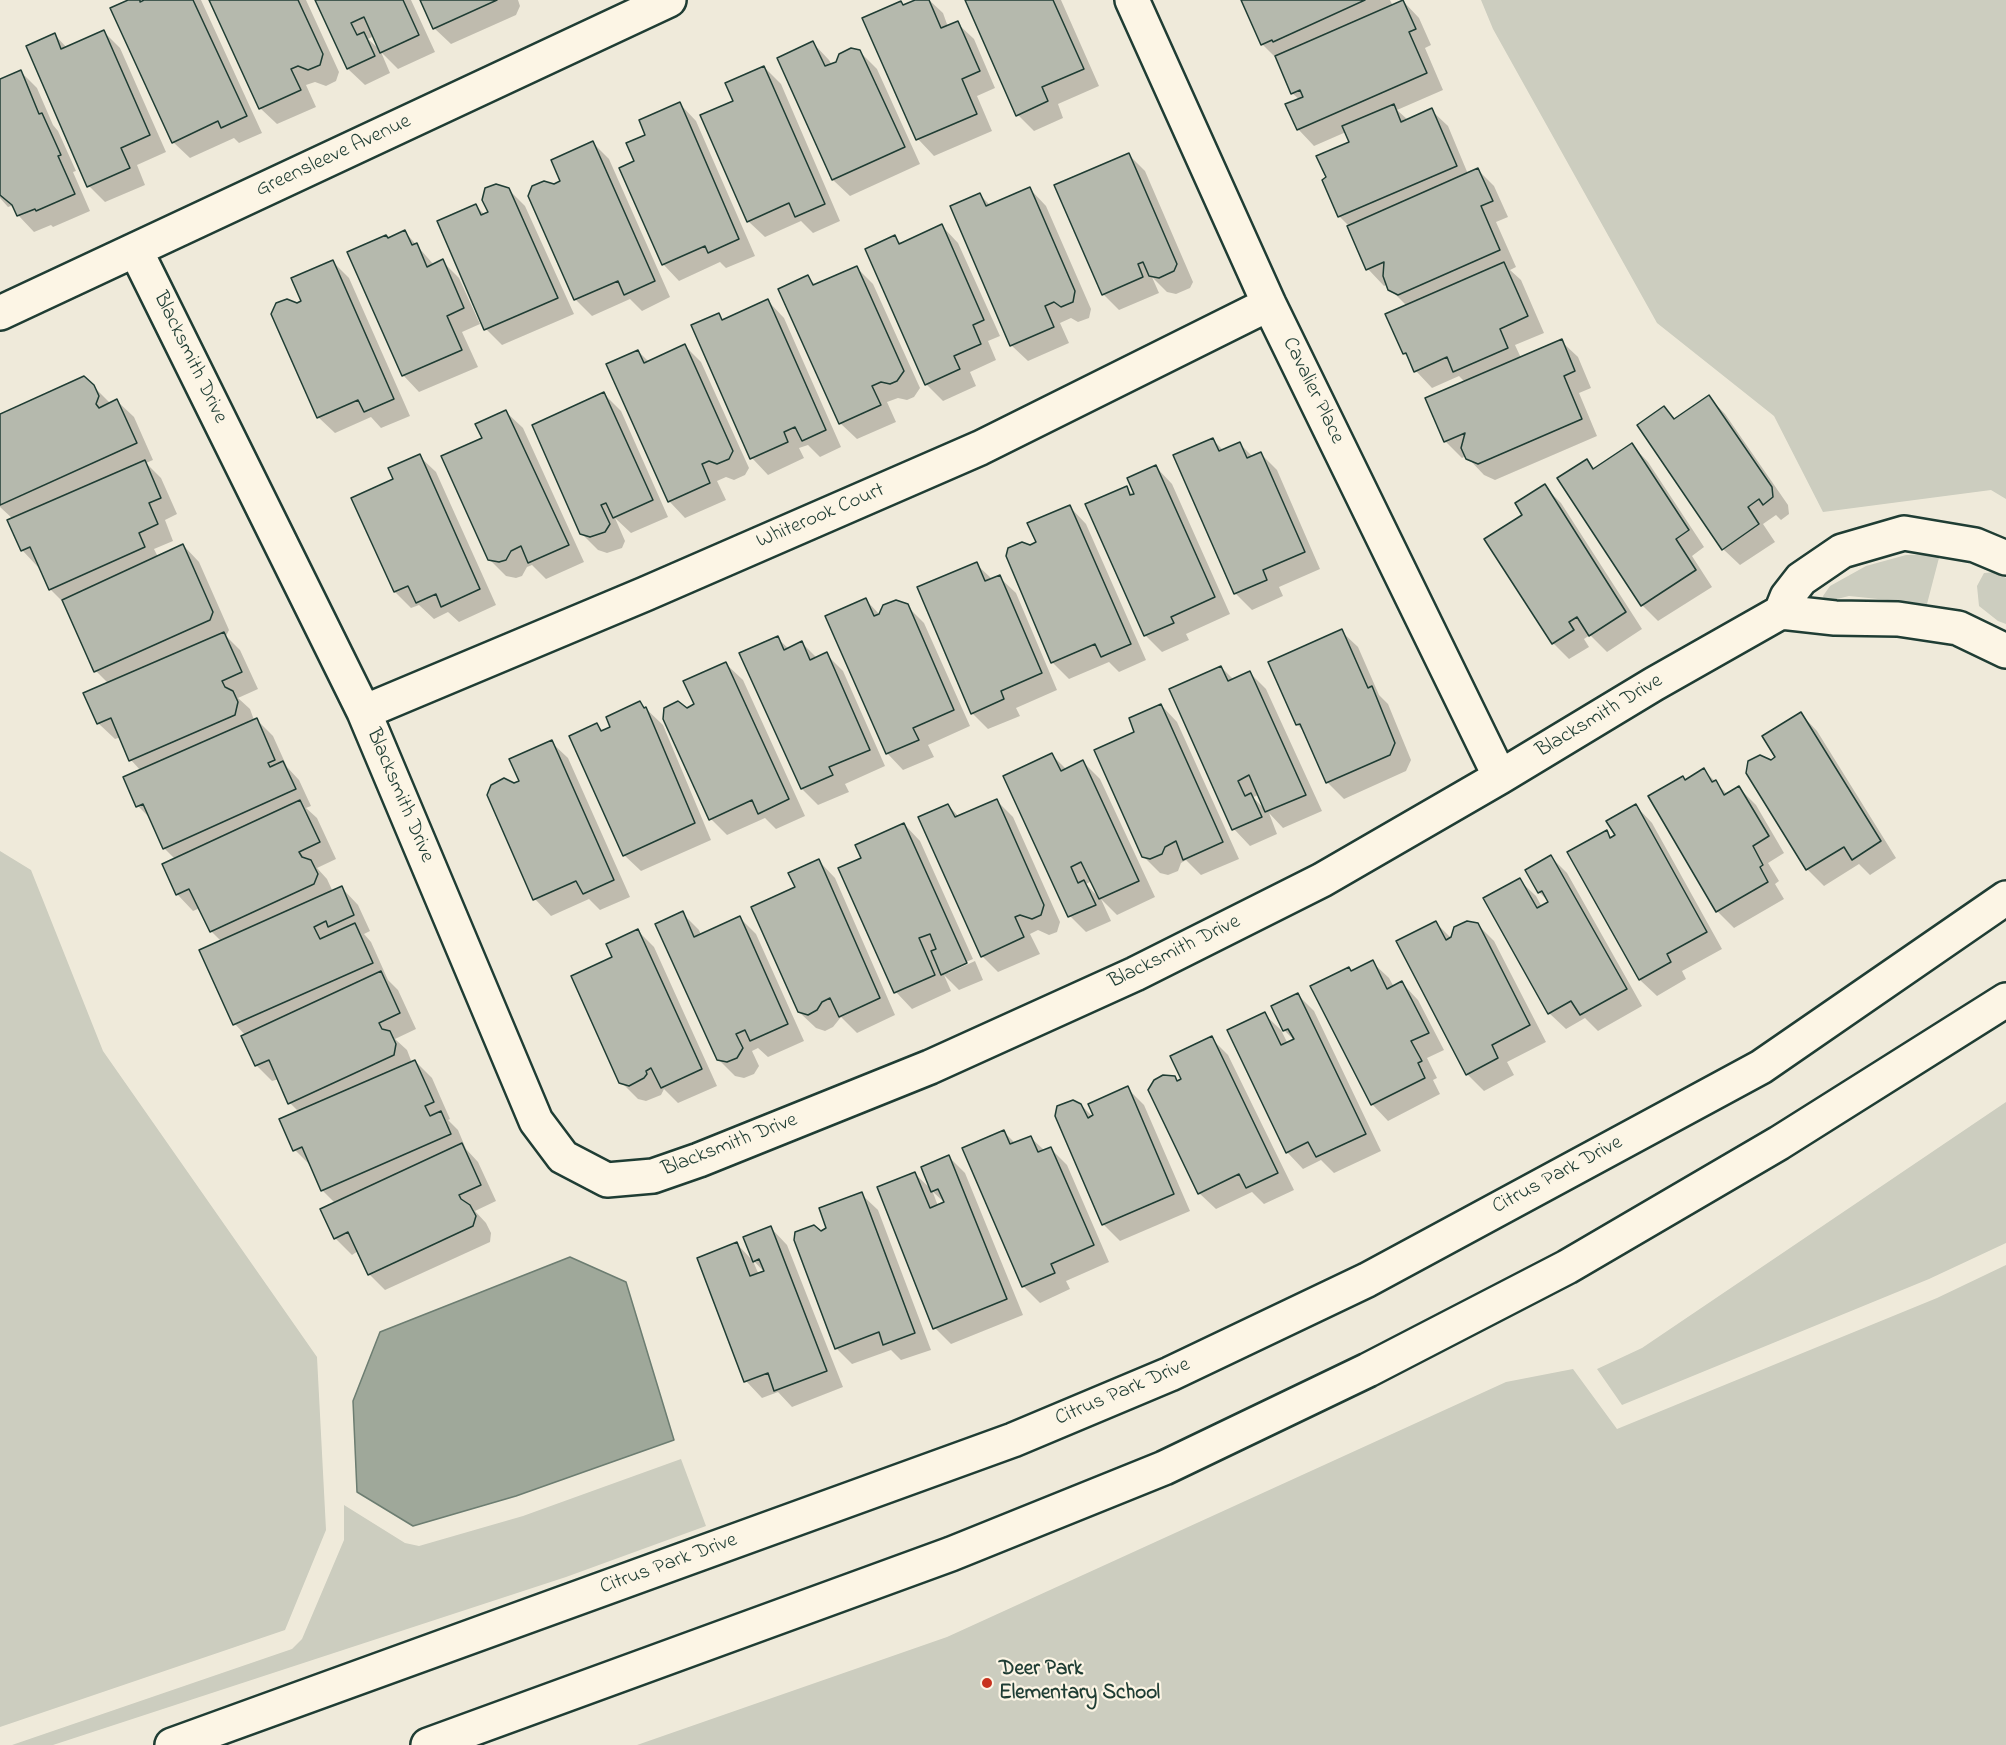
<!DOCTYPE html>
<html>
<head>
<meta charset="utf-8">
<style>
	body { margin:0 }
	canvas { display:block; background:#efeada }
</style>
</head>
<body>
<canvas width="2006" height="1745"></canvas>
<script>
const ctx = document.querySelector('canvas').getContext('2d');
ctx.lineJoin = 'round';
function fill(path, color) { ctx.fillStyle = color; ctx.fill(path, 'evenodd'); }
const toPath = rows => new Path2D(rows.map(r => 'M' + r).join(''));
function stroke(path, color, width, dash) { ctx.strokeStyle = color; ctx.lineWidth = width; ctx.lineCap = dash ? 'butt' : 'round'; ctx.setLineDash(dash || []); ctx.stroke(path); }
function write(font, color, halo, rows, align = 'center') {
  ctx.font = font + ' "Indie Flower",sans-serif'; ctx.lineWidth = 4.5; ctx.setLineDash([]); ctx.textBaseline = 'middle'; ctx.strokeStyle = halo; ctx.fillStyle = color; for (const [text, x, y, turn = 0] of rows) {
    ctx.save(); ctx.translate(x, y); ctx.rotate((+turn || 0) * Math.PI / 180); ctx.textAlign = isNaN(turn) ? turn : align; if (halo) ctx.strokeText(text, 0, 0); ctx.fillText(text, 0, 0); ctx.restore();
  }
}
fill(toPath([
	[1481,0,2006,0,2006,499,1991,490,1823,512,1774,416,1657,323,1493,29],
	[1940,554,1927,604,1849,596,1825,602,1823,596,1830,586,1866,566,1906,555],
	[1995,572,2006,578,2006,624,1998,621,1979,606,1977,586,1984,573],
	[0,851,31,870,103,1051,317,1357,326,1530,285,1630,0,1727],
	[2006,1102,2006,1243,1929,1279,1622,1405,1597,1369,1642,1348],
	[2006,1265,2006,1745,637,1745,947,1637,1506,1382,1573,1369,1617,1429,1937,1298],
	[681,1459,706,1526,566,1577,53,1745,12,1745,292,1649,302,1639,344,1540,344,1505,405,1543,419,1546,523,1516]
]), '#cccdbf');
const water = toPath([
	[570,1257,626,1282,674,1440,516,1496,413,1526,357,1492,353,1401,380,1332,570,1257]
]);
fill(water, '#9fa89a');
stroke(water, '#6c7d71', 1.5);
fill(toPath([
	[131,0,140,0,142,2,148,0,201,0,262,133,239,143,234,138,190,158,173,142],
	[211,0,306,0,339,72,336,81,326,86,315,82,306,85,316,107,277,124,260,108],
	[316,0,411,0,435,52,398,69,381,52,390,73,365,85,348,69],
	[374,36,380,50,368,39],
	[422,0,518,0,520,6,516,15,451,44,434,28],
	[919,0,929,0,943,13,948,27,957,23,974,39,995,88,977,96,992,131,934,156,918,139,864,18],
	[967,0,1061,0,1099,86,1058,104,1063,118,1034,131,1018,115],
	[1242,0,1390,0,1393,6,1403,1,1419,18,1431,45,1425,48,1443,90,1397,110,1408,120,1431,110,1448,126,1468,174,1478,170,1494,186,1508,217,1496,222,1516,267,1510,270,1521,280,1544,333,1515,345,1521,358,1561,341,1578,357,1591,388,1579,393,1597,436,1495,480,1484,475,1466,456,1462,458,1445,441,1465,382,1459,376,1432,388,1416,371,1411,360,1404,353,1407,306,1390,289,1388,284,1384,286,1368,269,1348,225,1339,216,1327,178,1351,143,1346,132,1314,146,1298,129,1300,100,1292,93,1278,60,1262,44],
	[104,32,120,48,166,152,137,165,145,185,105,202,89,186,55,35,67,48],
	[813,43,829,60,832,65,860,52,877,69,920,164,850,196,833,180,779,59],
	[764,67,781,84,840,221,813,233,801,221,765,237,748,221,735,102],
	[21,72,37,88,53,125,58,131,76,171,73,172,90,211,53,227,51,225,34,232,18,215,15,209,11,206,8,207,0,198,0,81],
	[680,104,696,121,755,256,726,268,720,262,679,281,663,264,636,162,647,135],
	[593,143,609,159,670,297,642,311,630,299,592,316,575,299,554,186,562,182],
	[1128,154,1145,171,1193,282,1190,288,1176,294,1167,292,1152,277,1159,293,1119,310,1103,294],
	[508,189,525,206,574,314,502,345,486,329,476,206,485,215,490,213],
	[1030,189,1046,206,1091,309,1089,318,1078,322,1071,318,1060,323,1069,343,1028,361,1011,345,980,195,991,206],
	[942,226,958,243,1000,336,988,341,996,360,970,372,976,386,943,401,926,384,894,237,902,244],
	[405,232,434,265,442,261,459,278,480,324,462,332,478,367,419,392,403,375,389,239],
	[333,262,349,278,410,416,381,428,371,417,335,433,318,417,297,305,303,301],
	[856,267,873,284,920,388,914,397,907,400,898,398,887,402,896,422,857,439,840,423,807,277,816,285],
	[768,301,784,318,841,447,820,457,808,445,799,448,804,458,768,475,752,458,718,315,724,321],
	[685,346,701,362,749,468,745,475,734,480,726,477,717,481,726,500,685,518,669,501,638,351,649,362],
	[93,386,111,404,117,401,134,417,153,460,146,463,161,478,177,514,165,520,173,541,154,549,158,557,183,545,199,562,229,630,226,636,240,650,258,689,238,698,250,709,254,720,256,719,273,736,287,767,299,780,311,806,306,808,317,818,336,859,317,868,327,879,333,892,342,888,358,905,370,931,364,934,371,942,388,980,398,990,416,1029,395,1039,407,1050,412,1063,415,1061,432,1078,450,1119,448,1120,458,1130,466,1149,478,1162,496,1201,475,1211,486,1223,491,1233,490,1242,385,1290,369,1274,358,1251,352,1255,335,1238,335,1203,322,1190,311,1166,295,1150,299,1112,290,1103,279,1079,272,1081,256,1065,245,1035,235,1024,222,942,211,931,200,908,193,911,177,894,175,859,164,848,152,820,138,806,141,771,131,760,121,737,115,739,98,723,109,684,96,671,66,605,50,589,40,566,38,567,22,550,13,519,0,507,0,416],
	[604,394,621,411,668,517,631,533,615,518,625,541,622,548,607,553,598,550,581,533],
	[1709,397,1725,414,1788,505,1789,514,1781,520,1776,515,1763,524,1775,542,1740,565,1723,549,1664,408,1676,420],
	[506,412,523,428,584,562,546,579,532,565,527,567,522,576,516,578,506,576,489,559,484,439],
	[1213,440,1224,451,1240,444,1253,457,1261,454,1277,470,1320,569,1279,587,1283,596,1252,610,1235,593],
	[1632,445,1648,462,1704,547,1692,556,1712,587,1658,621,1642,605,1586,461,1595,469],
	[419,456,436,472,496,605,459,622,448,612,434,619,419,605,411,608,395,592,353,499,394,480],
	[1156,467,1172,484,1230,614,1186,634,1189,640,1162,652,1145,635,1126,488,1134,495],
	[1544,486,1561,503,1642,629,1607,652,1590,635,1584,639,1589,647,1569,659,1553,643],
	[1070,507,1086,524,1146,660,1119,672,1109,662,1069,679,1052,662,1008,555,1037,543],
	[976,564,992,579,999,577,1016,593,1057,690,1016,708,1020,716,988,729,972,713],
	[866,600,880,615,907,606,924,623,970,726,928,745,934,757,903,770,887,753],
	[1341,631,1358,647,1379,695,1388,704,1411,760,1406,771,1344,799,1327,782,1305,733,1297,724],
	[777,638,789,649,802,643,817,658,826,654,843,671,885,766,845,784,849,792,818,805,802,789,741,654],
	[726,664,743,680,805,816,776,829,765,818,727,835,711,819,696,705],
	[1221,667,1234,680,1250,673,1266,689,1322,811,1283,828,1269,813,1277,834,1250,846,1234,829],
	[1259,795,1265,810,1253,797],
	[640,703,663,725,711,840,641,871,624,855,597,725,603,731,612,728],
	[1161,705,1177,722,1239,859,1201,875,1186,860,1181,863,1178,871,1168,875,1160,873,1143,856,1136,732],
	[1801,714,1817,731,1896,858,1870,875,1859,864,1824,886,1807,869,1771,761,1777,758],
	[551,742,568,758,630,897,600,910,589,899,551,916,535,899,514,784,521,782],
	[1052,755,1067,770,1083,762,1100,779,1155,897,1117,915,1101,899,1111,921,1086,932,1070,916],
	[1092,881,1099,898,1087,885,1086,884],
	[1704,770,1728,795,1739,788,1756,805,1784,853,1768,863,1779,881,1775,884,1784,899,1734,928,1717,911,1650,797,1685,781],
	[997,801,1013,817,1060,922,1057,932,1049,935,1038,930,1030,934,1040,954,998,972,982,956,948,805,959,817],
	[1636,806,1652,823,1722,949,1682,971,1686,979,1657,996,1640,980,1569,853,1606,832,1612,838,1617,835],
	[904,824,920,841,973,959,948,970,948,973,975,961,983,980,959,990,944,975,951,991,912,1009,896,992,840,869,863,859],
	[1551,857,1567,873,1642,1006,1598,1031,1585,1018,1566,1029,1549,1013,1519,880,1536,896,1542,907,1550,903,1539,892],
	[819,861,835,878,895,1015,857,1033,841,1017,833,1027,825,1031,816,1028,799,1012,797,888],
	[682,913,699,930,701,935,740,918,756,934,804,1041,768,1057,758,1048,752,1051,759,1066,754,1074,744,1078,735,1076,718,1059],
	[1436,923,1452,939,1477,924,1494,941,1546,1042,1507,1062,1514,1075,1484,1091,1467,1074],
	[638,931,654,947,717,1086,678,1103,664,1089,661,1095,646,1101,638,1099,621,1082,614,958],
	[1372,962,1389,978,1394,987,1402,983,1418,1000,1444,1050,1427,1058,1437,1078,1433,1080,1440,1094,1388,1121,1372,1104,1352,972],
	[1298,995,1314,1011,1381,1151,1334,1173,1321,1160,1303,1169,1287,1152,1264,1014,1281,1030,1288,1044,1294,1040,1284,1030],
	[1211,1038,1228,1055,1294,1190,1264,1204,1252,1192,1216,1209,1199,1193,1174,1078,1178,1082,1183,1079],
	[1127,1088,1144,1105,1190,1211,1120,1241,1104,1225,1056,1116,1081,1105,1097,1121],
	[1004,1132,1016,1144,1030,1137,1045,1151,1051,1149,1067,1165,1109,1262,1066,1281,1070,1289,1040,1303,1023,1286],
	[949,1157,965,1173,1023,1315,951,1344,935,1328,915,1174,932,1190,938,1206,945,1203,932,1191],
	[861,1194,878,1210,931,1350,901,1360,891,1350,852,1364,836,1348,821,1232,828,1229],
	[771,1228,787,1245,843,1387,792,1407,778,1392,762,1398,746,1381,737,1244,753,1261,759,1275,765,1273,754,1261]
]), '#0003');
const building = toPath([
	[128,0,140,0,140,2,144,0,193,0,247,116,221,128,218,121,172,143,110,8,128,0],
	[209,0,298,0,323,54,320,65,308,70,298,66,291,69,301,90,259,109,209,0],
	[315,0,403,0,419,35,380,53,364,17,351,23,357,35,364,32,375,56,347,69,315,0],
	[420,0,497,0,433,29,420,0],
	[915,0,929,0,941,28,958,21,980,71,962,79,977,114,916,140,862,18,901,1,903,5,915,0],
	[965,0,1053,0,1084,69,1042,87,1048,101,1016,116,965,0],
	[1241,0,1365,0,1273,42,1272,40,1261,45,1241,0],
	[1403,0,1416,29,1409,32,1427,73,1297,130,1285,104,1303,97,1300,90,1291,94,1275,56,1403,0],
	[104,30,150,135,121,148,130,168,87,187,26,46,55,33,61,49,104,30],
	[813,41,825,66,836,62,839,54,851,48,860,50,905,147,832,180,777,58,813,41],
	[764,66,825,204,795,217,789,203,747,222,700,115,733,101,725,83,764,66],
	[21,70,39,114,42,113,61,155,58,156,75,194,36,211,35,209,17,216,12,205,0,195,0,79,21,70],
	[680,102,739,239,708,253,705,246,662,265,619,168,634,161,626,143,645,135,639,120,680,102],
	[1394,104,1401,122,1432,108,1457,166,1338,217,1322,180,1326,177,1316,156,1349,142,1342,126,1394,104],
	[593,141,655,281,624,295,618,281,574,300,528,196,532,186,544,181,554,184,560,181,551,160,593,141],
	[1129,153,1177,264,1174,271,1159,278,1149,276,1143,262,1138,264,1143,277,1102,295,1054,185,1129,153],
	[1478,168,1493,201,1481,206,1500,250,1398,295,1388,290,1383,276,1384,262,1366,270,1347,226,1478,168],
	[496,184,509,188,558,298,484,330,437,221,476,204,481,215,488,212,482,200,485,188,496,184],
	[1030,187,1075,291,1073,302,1061,307,1054,302,1045,306,1054,327,1010,346,950,206,980,193,986,206,1030,187],
	[942,224,984,320,973,325,981,344,954,356,960,369,925,385,865,249,895,235,899,244,942,224],
	[405,230,412,245,417,243,427,267,443,259,464,308,447,316,462,350,402,376,347,252,386,235,388,238,405,230],
	[333,260,394,399,364,412,358,400,317,418,271,314,276,303,287,299,297,303,301,301,291,278,333,260],
	[1504,262,1528,316,1500,329,1508,348,1453,372,1447,357,1414,372,1406,353,1403,354,1385,314,1504,262],
	[857,266,904,371,897,381,890,384,881,382,872,386,881,405,839,424,778,289,808,275,813,285,857,266],
	[768,299,826,430,802,441,795,427,784,432,788,442,750,459,691,325,719,313,722,320,768,299],
	[1562,339,1575,371,1564,376,1582,419,1478,464,1466,459,1461,448,1465,433,1444,442,1425,398,1562,339],
	[685,344,733,451,729,459,717,464,709,461,702,464,710,483,668,502,606,364,638,350,644,363,685,344],
	[84,376,94,385,99,396,96,404,99,408,117,399,137,443,0,505,0,414,84,376],
	[604,392,653,500,613,518,606,503,601,505,610,524,605,532,590,537,580,534,532,425,604,392],
	[1709,395,1772,487,1773,497,1763,505,1759,499,1748,507,1759,524,1722,550,1637,425,1664,406,1674,419,1709,395],
	[506,410,569,545,528,563,521,546,511,551,506,560,499,562,488,560,441,456,482,438,475,424,506,410],
	[1213,438,1219,451,1240,442,1247,458,1261,452,1305,552,1263,570,1267,580,1234,594,1173,455,1213,438],
	[1632,443,1689,530,1676,539,1696,570,1641,606,1557,478,1587,459,1593,469,1632,443],
	[420,454,480,589,441,607,436,594,416,603,408,586,394,592,351,498,393,479,388,468,420,454],
	[145,460,161,498,149,503,158,524,139,533,145,547,49,590,30,547,21,551,7,520,145,460],
	[1156,465,1215,597,1171,617,1174,623,1144,636,1085,504,1127,486,1130,495,1134,494,1127,478,1156,465],
	[1545,484,1626,612,1589,636,1577,617,1569,622,1574,630,1552,644,1484,539,1522,515,1515,503,1545,484],
	[1070,505,1131,644,1101,657,1095,644,1051,663,1006,556,1008,548,1022,542,1030,545,1036,542,1027,523,1070,505],
	[183,544,213,612,210,620,94,672,62,600,183,544],
	[977,562,985,581,1000,575,1042,673,1001,691,1004,699,971,714,917,587,977,562],
	[866,598,874,616,879,614,883,605,896,600,908,604,954,710,913,728,919,740,886,754,825,616,866,598],
	[1342,629,1368,688,1372,686,1395,743,1390,755,1326,783,1300,724,1296,725,1268,662,1342,629],
	[224,632,242,672,222,681,225,687,233,691,238,702,235,715,129,761,111,718,97,724,83,693,224,632],
	[778,636,784,650,802,641,810,660,827,652,870,750,829,767,833,775,801,789,739,653,778,636],
	[726,662,789,799,758,814,752,800,709,820,663,719,664,708,678,701,687,708,694,704,683,681,726,662],
	[1221,666,1228,681,1250,671,1306,795,1265,812,1249,775,1238,781,1245,796,1251,793,1262,817,1232,830,1169,689,1221,666],
	[640,701,644,708,646,707,695,823,623,856,569,736,597,723,601,731,610,727,606,717,640,701],
	[1161,704,1223,842,1183,860,1176,841,1165,847,1162,854,1150,859,1142,857,1094,750,1134,732,1129,718,1161,704],
	[1801,712,1881,841,1852,860,1844,847,1806,870,1746,773,1748,761,1760,755,1771,760,1775,757,1762,736,1801,712],
	[257,718,275,760,268,763,270,767,283,761,296,789,163,849,143,804,136,807,123,777,257,718],
	[552,740,614,880,583,894,576,881,533,900,487,795,491,785,504,778,514,783,519,781,509,759,552,740],
	[1052,753,1061,771,1083,760,1139,881,1099,899,1081,862,1071,867,1078,883,1084,880,1096,905,1068,917,1003,776,1052,753],
	[1704,768,1712,782,1716,780,1724,795,1739,786,1769,836,1753,846,1763,865,1760,867,1768,882,1716,912,1648,796,1683,776,1685,780,1704,768],
	[997,799,1044,905,1041,915,1032,919,1020,915,1015,917,1024,937,981,957,918,817,948,804,955,817,997,799],
	[300,800,320,842,299,852,302,857,311,860,318,874,314,884,210,932,189,889,176,895,162,864,300,800],
	[1636,804,1707,932,1667,954,1671,962,1639,980,1567,852,1607,830,1610,838,1615,835,1606,821,1636,804],
	[904,823,967,963,941,975,931,951,936,949,930,934,919,938,935,975,894,993,838,868,861,858,855,845,904,823],
	[1551,855,1627,989,1580,1015,1571,1001,1548,1014,1483,898,1520,878,1537,908,1548,902,1542,891,1538,893,1525,870,1551,855],
	[819,859,880,998,839,1017,830,998,822,1002,817,1010,808,1015,798,1012,751,907,795,887,788,873,819,859],
	[342,886,354,915,328,927,326,921,314,927,320,939,355,923,373,963,233,1025,199,950,342,886],
	[683,911,694,937,740,916,788,1024,750,1041,745,1030,736,1034,743,1048,737,1058,727,1062,717,1060,655,924,683,911],
	[1436,921,1446,940,1451,937,1454,927,1467,921,1478,923,1530,1025,1492,1045,1498,1058,1466,1075,1396,941,1436,921],
	[638,929,702,1069,661,1088,651,1068,646,1071,647,1074,644,1078,629,1086,619,1083,571,976,612,957,606,944,638,929],
	[1373,960,1387,989,1402,981,1429,1033,1411,1041,1422,1061,1418,1063,1425,1078,1371,1105,1310,986,1349,967,1351,971,1373,960],
	[381,971,400,1013,379,1023,382,1029,390,1031,396,1044,394,1055,288,1104,269,1060,255,1066,241,1036,381,971],
	[1298,993,1366,1134,1316,1157,1308,1142,1286,1153,1227,1030,1265,1012,1281,1045,1294,1039,1288,1029,1283,1031,1271,1006,1298,993],
	[1212,1036,1278,1173,1246,1188,1239,1174,1198,1194,1148,1090,1154,1080,1163,1075,1175,1076,1177,1081,1181,1079,1170,1056,1212,1036],
	[415,1060,434,1102,425,1106,430,1116,441,1111,451,1134,321,1191,302,1147,293,1151,279,1119,415,1060],
	[1128,1086,1174,1194,1102,1225,1055,1116,1057,1106,1073,1100,1081,1104,1088,1118,1093,1115,1088,1104,1128,1086],
	[1004,1130,1010,1144,1031,1136,1038,1152,1051,1147,1094,1245,1051,1264,1055,1273,1022,1287,962,1148,1004,1130],
	[462,1143,481,1185,459,1195,461,1199,470,1205,476,1216,473,1226,368,1275,348,1232,334,1239,320,1209,462,1143],
	[949,1155,1007,1299,933,1329,877,1187,915,1172,930,1208,944,1202,938,1189,931,1192,921,1167,949,1155],
	[862,1192,915,1333,883,1345,879,1332,835,1349,794,1240,795,1232,814,1225,821,1231,826,1228,819,1208,862,1192],
	[771,1226,827,1371,774,1391,768,1373,744,1382,697,1258,737,1242,750,1276,764,1271,759,1259,753,1262,743,1237,771,1226]
]);
fill(building, '#b5b9ad');
stroke(building, '#1f3d34', 1.5);
const street = toPath([
	[1132,0,1269,304,1500,777],
	[136,251,364,712,536,1121,563,1157,607,1180,653,1176,699,1160,930,1067,1135,974,1322,880,1500,777,1654,684,1781,612,1787,597,1801,579,1842,551,1904,533,1975,545,2006,558],
	[0,313,669,0],
	[1781,612,1835,618,1898,619,1958,628,2006,651],
	[364,712,645,594,980,448,1269,304]
]);
const secondary = toPath([
	[172,1745,1013,1440,1170,1374,1367,1280,1761,1067,2006,898],
	[428,1745,951,1554,1164,1468,1368,1370,1567,1267,1779,1143,2006,1000]
]);
stroke(street, '#1f3d34', 38);
stroke(secondary, '#1f3d34', 38);
stroke(street, '#fcf5e5', 33);
stroke(secondary, '#fcf5e5', 33);
for (const [x, y, r, color] of [
	[987,1683,6,"#c8321e"]
]) { const dot = new Path2D(); dot.arc(x, y, r, 0, 2 * Math.PI); ctx.fillStyle = color; ctx.fill(dot); stroke(dot, '#fcf5e5', 2); }
write('21px', '#1f3d34', '#fcf5e5', [
	["Greensleeve Avenue",334,157,-25],
	["Blacksmith Drive",189,358,64],
	["Cavalier Place",1312,391,64],
	["Whiterook Court",821,517,-23],
	["Blacksmith Drive",1600,717,-31],
	["Blacksmith Drive",399,796,67],
	["Blacksmith Drive",1175,953,-26],
	["Blacksmith Drive",730,1146,-21],
	["Citrus Park Drive",1558,1176,-28],
	["Citrus Park Drive",1123,1393,-23],
	["Citrus Park Drive",669,1565,-20]
]);
write('bold 21px', '#1f3d34', '#fcf5e5', [
	["Deer Park",999,1671],
	["Elementary School",999,1695]
], 'left');
</script>
</body>
</html>
